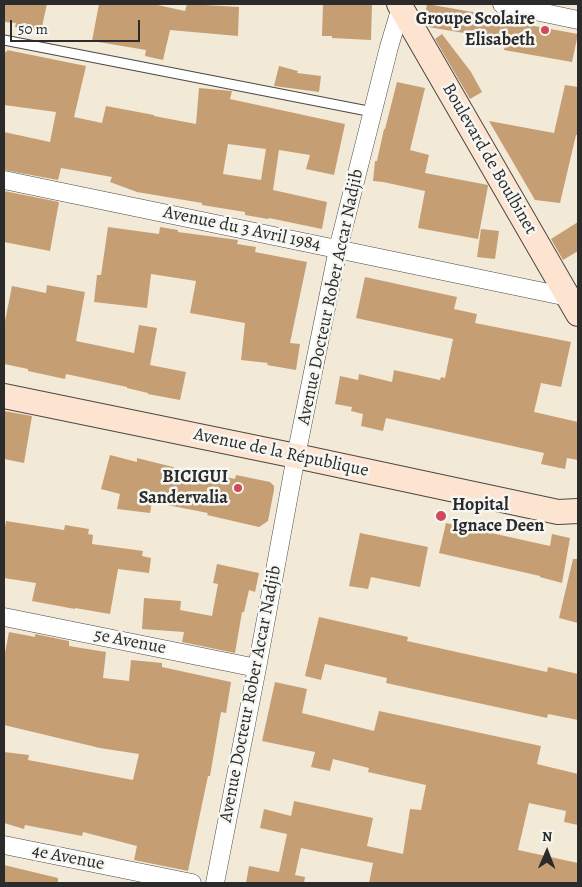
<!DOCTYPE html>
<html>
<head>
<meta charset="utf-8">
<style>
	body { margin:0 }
	#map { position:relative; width:582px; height:887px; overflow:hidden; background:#f3e9d7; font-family:Alegreya,serif }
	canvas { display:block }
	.frame { position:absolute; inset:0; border:5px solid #2b2b2b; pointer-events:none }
	.north { position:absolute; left:522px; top:827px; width:50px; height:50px; -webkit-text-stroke:4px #f6f6f2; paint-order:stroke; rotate:1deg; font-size:14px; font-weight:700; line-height:20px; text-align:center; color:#2b2b2b }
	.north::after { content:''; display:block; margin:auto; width:18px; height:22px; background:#2b2b2b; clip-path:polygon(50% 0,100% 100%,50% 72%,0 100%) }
	.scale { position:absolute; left:10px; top:20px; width:130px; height:22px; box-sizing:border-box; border:2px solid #2b2b2b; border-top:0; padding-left:6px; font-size:15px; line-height:18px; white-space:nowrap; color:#2b2b2b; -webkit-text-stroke:4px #f6f6f2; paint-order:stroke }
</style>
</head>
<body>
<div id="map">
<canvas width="582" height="887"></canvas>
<div class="frame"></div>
<div class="north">N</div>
<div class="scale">50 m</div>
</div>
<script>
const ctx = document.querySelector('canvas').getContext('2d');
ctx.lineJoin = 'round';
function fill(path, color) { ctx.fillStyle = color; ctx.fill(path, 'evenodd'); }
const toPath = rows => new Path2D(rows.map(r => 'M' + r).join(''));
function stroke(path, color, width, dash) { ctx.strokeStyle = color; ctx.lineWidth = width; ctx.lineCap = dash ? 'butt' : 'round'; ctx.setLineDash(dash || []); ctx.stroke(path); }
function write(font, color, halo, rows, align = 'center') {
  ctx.font = font + ' Alegreya,serif'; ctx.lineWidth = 5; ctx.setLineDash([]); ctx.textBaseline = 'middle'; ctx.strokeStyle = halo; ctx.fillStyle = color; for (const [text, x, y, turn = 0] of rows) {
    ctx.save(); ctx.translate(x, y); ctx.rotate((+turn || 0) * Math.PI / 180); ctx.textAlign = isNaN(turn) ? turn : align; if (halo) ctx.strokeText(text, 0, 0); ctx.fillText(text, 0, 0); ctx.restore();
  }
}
fill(toPath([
	[4,4,47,4,41,31,15,27,16,23,4,22],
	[99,4,153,4,185,11,187,4,239,7,238,36,170,30,163,60,145,56,146,50,92,41],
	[323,4,372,4,371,40,332,38,332,36,322,36],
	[427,4,490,15,490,18,578,34,572,62,504,50,506,40,428,27,424,20],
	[442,34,471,72,482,92,470,99,435,39],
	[7,50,86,66,74,117,102,123,106,106,154,115,154,116,196,124,199,88,232,91,230,99,345,124,334,175,306,169,310,155,279,150,273,190,327,202,322,229,269,218,268,219,245,215,245,212,202,205,202,203,137,192,110,182,112,177,61,168,58,180,4,170,4,132,50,142,56,112,4,105,4,51,7,52],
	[228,144,266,149,261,180,223,174],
	[279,66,298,71,297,73,321,76,319,92,274,86],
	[397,82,425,88,410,150,429,155,425,173,488,185,488,186,478,239,418,228,425,191,383,182,373,181,375,161,377,161,384,129,385,129],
	[565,85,578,87,578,135,576,135,560,203,535,200,489,121,554,133],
	[4,191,59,202,50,251,4,242],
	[578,222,578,251,563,260,551,239],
	[108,227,159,234,160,227,178,230,178,232,238,240,237,244,256,247,255,252,307,262,290,343,300,344,296,370,267,365,268,363,241,360,245,323,190,313,196,281,151,274,147,308,94,302,97,275,101,275],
	[481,229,499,231,495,259,477,257],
	[365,277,457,297,454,309,477,314,475,323,571,342,561,387,541,383,534,412,578,422,578,460,567,458,565,469,541,464,544,453,386,418,383,431,361,426,363,414,351,411,352,407,335,404,340,376,358,380,359,374,392,382,394,370,440,380,441,377,445,378,453,339,356,318],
	[47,285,85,292,76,341,134,353,139,325,157,328,150,365,186,372,180,400,148,394,148,393,127,388,127,387,66,374,65,379,28,371,28,369,4,364,4,326,12,286,46,293],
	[4,411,32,416,24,463,4,459],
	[110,455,137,462,137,458,189,471,216,477,217,475,235,479,236,475,270,482,274,486,274,490,268,521,259,527,207,515,208,513,152,502,150,513,117,509,120,494,101,489],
	[6,521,64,530,65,525,89,529,88,534,93,535,92,544,143,551,142,556,151,558,149,573,118,569,110,614,75,608,75,609,32,601,36,583,4,578,4,533],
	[446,523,550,546,552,534,570,538,562,583,540,577,540,576,439,553],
	[360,533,428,547,420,587,371,577,368,589,349,586],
	[573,559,578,559,578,623,559,618],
	[217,564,259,573,255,592,249,590,244,612,242,612,235,653,182,642,184,632,142,629,144,598,181,601,180,610,212,616,218,584,213,583],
	[319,617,408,637,407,641,547,672,548,667,578,674,578,720,548,714,547,718,386,683,387,678,325,664,321,680,305,676],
	[9,632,35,637,35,634,69,641,69,646,106,652,103,678,129,681,131,660,162,663,162,667,231,682,226,713,221,712,210,776,208,776,188,871,134,860,137,846,83,832,82,836,25,825,24,829,4,823,4,752,29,755,28,760,133,780,139,754,100,748,4,725,4,658],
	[275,682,307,689,302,713,374,731,379,711,541,746,537,764,578,774,578,825,564,822,566,811,529,803,518,850,578,863,578,883,369,883,373,863,301,848,295,875,305,877,304,883,246,883,249,866,279,872,287,834,260,828,264,809,291,816,294,801,373,818,367,846,403,854,410,809,421,810,426,785,368,772,369,768,333,759,330,771,311,767,315,752,262,741],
	[4,865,58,878,58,883,4,883]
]), '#c69e74');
const lane = toPath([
	[4,40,373,112]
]);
const street = toPath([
	[502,4,578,20],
	[4,180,568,297],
	[4,617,257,668],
	[4,845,192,883],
	[215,883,257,668,296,456,338,249,389,47,401,7]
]);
const secondary = toPath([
	[399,4,578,314],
	[4,396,296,456,558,512,578,511]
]);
stroke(lane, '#494845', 11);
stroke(street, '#494845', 19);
stroke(secondary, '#494845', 26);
stroke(lane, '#fff', 9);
stroke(street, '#fff', 18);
stroke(secondary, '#fde4d1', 24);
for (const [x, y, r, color] of [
	[545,30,5,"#d1495b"],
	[238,488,5,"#d1495b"],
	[441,516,6,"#d1495b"]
]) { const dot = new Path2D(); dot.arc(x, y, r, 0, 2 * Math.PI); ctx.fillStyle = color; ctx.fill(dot); stroke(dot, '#f6f6f2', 2); }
write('bold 18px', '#2b2b2b', '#f6f6f2', [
	["Groupe Scolaire",535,20],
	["Elisabeth",535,41],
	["BICIGUI",228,478],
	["Sandervalia",228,499],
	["Hopital",452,506,"left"],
	["Ignace Deen",452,527,"left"]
], 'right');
write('18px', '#2b2b2b', '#f6f6f2', [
	["Boulevard de Boulbinet",489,159,60],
	["Avenue du 3 Avril 1984",242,229,12],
	["Avenue Docteur Rober Accar Nadjib",331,297,-78],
	["Avenue de la République",281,453,12],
	["5e Avenue",130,642,11],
	["Avenue Docteur Rober Accar Nadjib",251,694,-79],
	["4e Avenue",68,858,11]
]);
</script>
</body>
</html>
